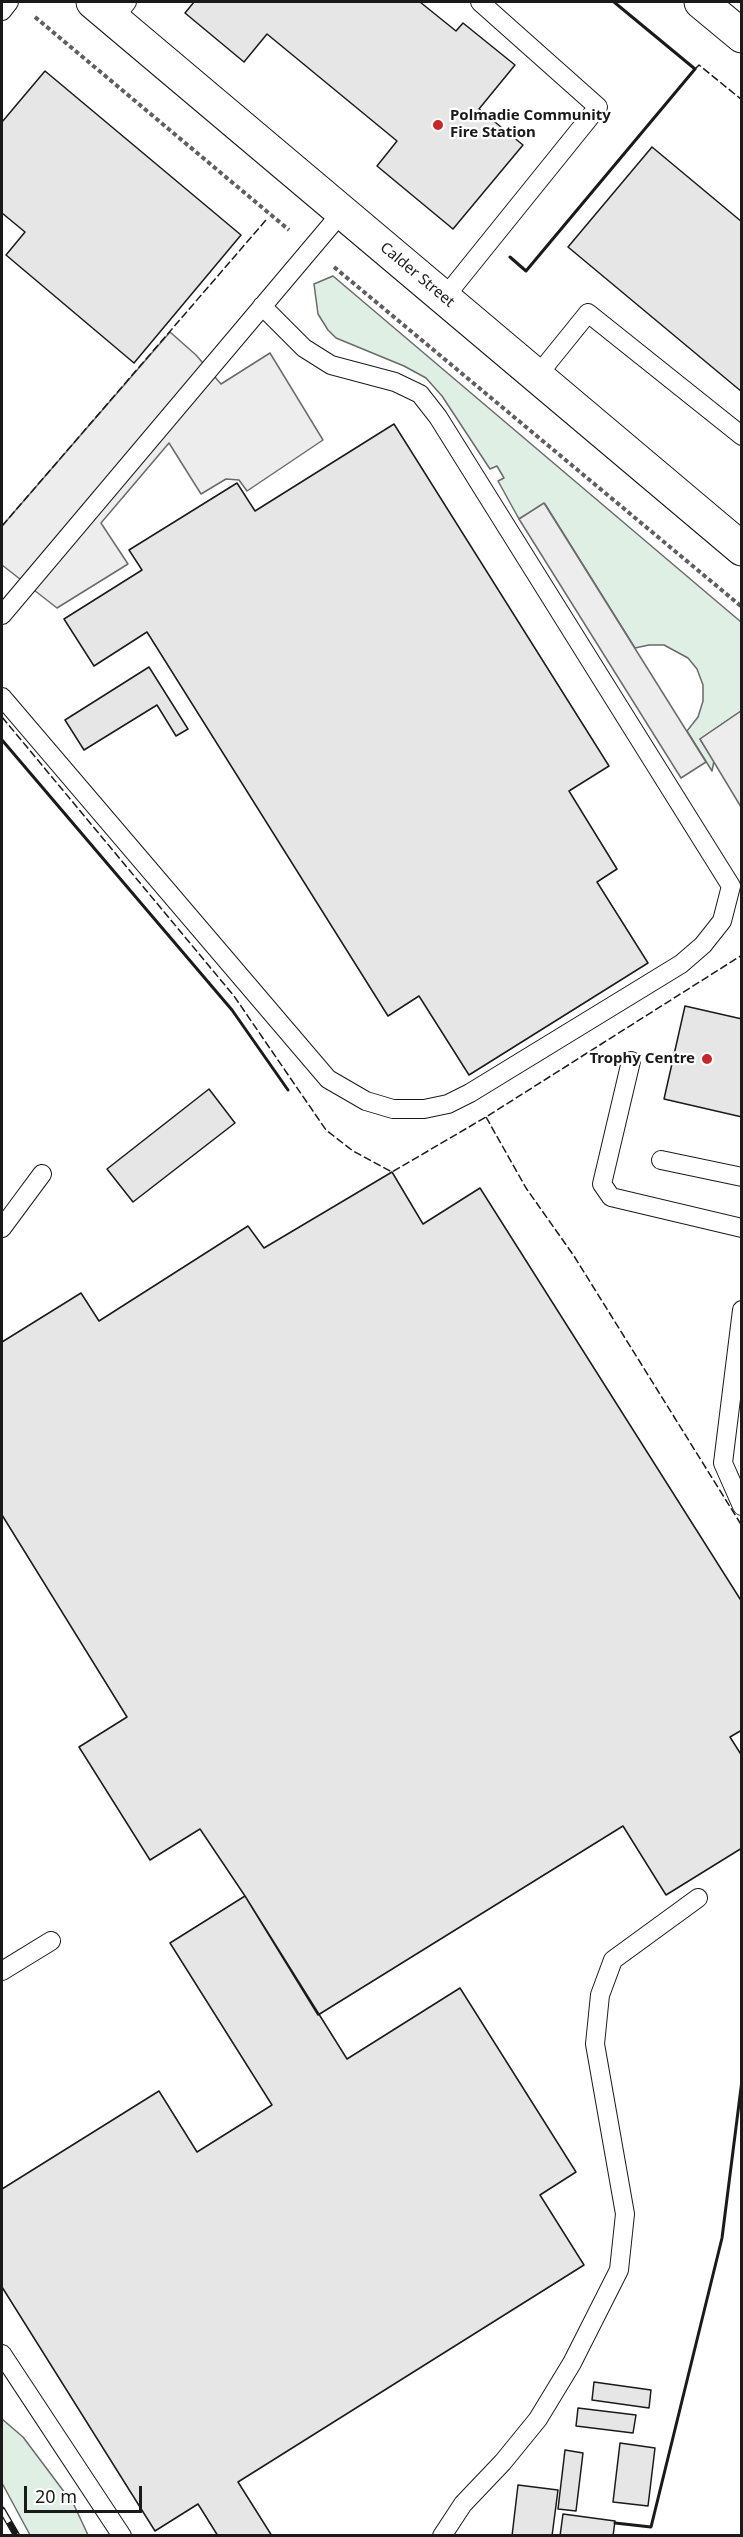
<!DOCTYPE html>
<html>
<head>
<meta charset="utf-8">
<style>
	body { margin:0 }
	#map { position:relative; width:743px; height:2537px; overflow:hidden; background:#fff; font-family:"Noto Sans",sans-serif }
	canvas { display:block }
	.frame { position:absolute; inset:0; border:3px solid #1a1a1a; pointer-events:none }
	.scale { position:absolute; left:24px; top:2486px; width:118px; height:27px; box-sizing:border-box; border:3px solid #1a1a1a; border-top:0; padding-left:8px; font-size:18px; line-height:21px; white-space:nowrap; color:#1a1a1a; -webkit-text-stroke:4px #fff; paint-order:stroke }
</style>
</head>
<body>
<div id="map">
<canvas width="743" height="2537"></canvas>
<div class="frame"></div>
<div class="scale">20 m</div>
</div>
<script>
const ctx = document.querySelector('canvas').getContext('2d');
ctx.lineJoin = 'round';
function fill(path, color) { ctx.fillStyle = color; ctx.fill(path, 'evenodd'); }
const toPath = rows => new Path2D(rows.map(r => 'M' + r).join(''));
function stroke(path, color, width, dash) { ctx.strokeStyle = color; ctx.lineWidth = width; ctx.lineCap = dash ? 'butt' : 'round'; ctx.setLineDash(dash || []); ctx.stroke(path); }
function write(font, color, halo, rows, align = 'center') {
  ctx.font = font + ' "Noto Sans",sans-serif'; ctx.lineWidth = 4.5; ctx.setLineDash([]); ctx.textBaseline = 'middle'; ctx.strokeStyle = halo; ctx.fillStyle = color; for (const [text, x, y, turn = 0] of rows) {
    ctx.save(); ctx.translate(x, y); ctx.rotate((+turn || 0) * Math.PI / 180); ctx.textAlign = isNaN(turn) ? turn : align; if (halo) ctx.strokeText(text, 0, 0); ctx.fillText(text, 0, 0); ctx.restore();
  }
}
const green = toPath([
	[333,276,741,622,741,711,700,739,714,761,712,771,687,731,698,717,703,701,703,685,697,669,688,658,664,645,649,645,635,648,545,504,519,519,498,481,504,478,497,466,490,469,442,396,426,378,404,366,336,338,328,330,318,314,314,284,333,276],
	[2,2419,23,2437,74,2505,88,2535,30,2535,2,2483,2,2419]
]);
fill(green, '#e0efe3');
stroke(green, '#6a6a6a', 1.5);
const parking = toPath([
	[170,332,196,355,221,384,270,353,323,440,247,491,239,480,226,479,201,494,169,443,101,523,128,564,57,608,2,565,2,526,170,332],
	[544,503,706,762,681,778,519,519,544,503],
	[741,711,741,807,700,739,741,711]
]);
fill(parking, '#ededed');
stroke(parking, '#6a6a6a', 1.5);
const building = toPath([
	[194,2,420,2,456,31,463,23,515,65,479,109,523,145,453,229,377,166,397,141,267,34,244,62,185,13,194,2],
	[45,71,241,235,134,363,6,255,25,232,2,213,2,122,45,71],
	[652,147,742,222,742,392,568,247,652,147],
	[394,424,609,766,569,791,617,869,597,882,648,963,469,1075,419,996,388,1016,147,632,94,666,64,619,142,570,129,550,237,483,255,511,394,424],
	[149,667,188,729,176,736,157,705,84,750,65,720,149,667],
	[685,1006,742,1019,742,1117,664,1099,685,1006],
	[209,1089,235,1123,133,1202,107,1169,209,1089],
	[392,1172,423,1224,480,1188,742,1602,742,1730,730,1737,742,1756,742,1848,666,1895,623,1826,318,2015,245,1896,200,1829,150,1860,79,1747,127,1717,2,1515,2,1342,81,1293,99,1321,248,1226,264,1248,392,1172],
	[245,1896,347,2059,460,1988,576,2172,540,2195,584,2265,238,2482,272,2536,218,2536,198,2504,155,2531,2,2287,2,2189,159,2091,197,2152,272,2105,170,1943,245,1896],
	[594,2382,651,2390,649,2408,592,2400,594,2382],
	[578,2408,636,2415,633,2433,576,2426,578,2408],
	[620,2443,655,2448,648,2506,613,2502,620,2443],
	[565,2450,583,2453,576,2511,558,2509,565,2450],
	[518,2485,558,2490,552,2536,512,2536,518,2485],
	[563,2514,615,2521,613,2536,560,2536,563,2514]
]);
fill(building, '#e6e6e6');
stroke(building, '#1a1a1a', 1.5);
const service = toPath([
	[2,11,9,2],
	[113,19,127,2],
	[444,298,598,107,480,2],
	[537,376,588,313,742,436],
	[2,615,342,212],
	[2,697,328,1079,366,1101,393,1109,424,1109,448,1104,470,1093,681,964,703,945,722,921,731,886,438,417,420,394,395,382,331,365,304,348,262,306],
	[631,1061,602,1184,611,1197,742,1228],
	[661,1160,742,1177],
	[2,1228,42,1174],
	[742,1310,723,1463,742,1506],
	[2,1971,51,1941],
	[2,2354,122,2536],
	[442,2536,463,2504,503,2462,538,2419,572,2363,619,2270,625,2214,595,2044,600,1995,613,1960,698,1898]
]);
const minor = toPath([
	[701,2,742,36]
]);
const secondary = toPath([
	[93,2,742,549]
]);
stroke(service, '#1a1a1a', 20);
stroke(minor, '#1a1a1a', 35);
stroke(secondary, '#1a1a1a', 35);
stroke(toPath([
	[35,17,289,230],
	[334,267,742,607]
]), '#5f5f5f', 4, [4.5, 3]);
stroke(service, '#fff', 18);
stroke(minor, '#fff', 33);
stroke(secondary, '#fff', 33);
const rail = toPath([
	[2,2510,17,2536]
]);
stroke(rail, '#1a1a1a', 7);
stroke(rail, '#fff', 4.5, [14]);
stroke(toPath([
	[695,69,699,65,742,100],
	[2,526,266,220],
	[2,717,234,996,326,1130,353,1151,392,1172,486,1117,742,955],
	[486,1117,526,1188,574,1256,742,1526]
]), '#1a1a1a', 1.5, [8, 3]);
stroke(toPath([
	[510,257,526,271,695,69,614,2],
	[2,740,232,1010,288,1090],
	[615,2523,651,2527,722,2238,742,2080]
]), '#1a1a1a', 3);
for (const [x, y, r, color] of [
	[438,125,6,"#c62828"],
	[707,1059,6,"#c62828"]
]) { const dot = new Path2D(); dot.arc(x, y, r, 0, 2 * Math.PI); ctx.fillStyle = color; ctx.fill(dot); stroke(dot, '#fff', 2); }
write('bold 15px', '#1a1a1a', '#fff', [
	["Polmadie Community",450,116],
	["Fire Station",450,133],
	["Trophy Centre",695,1059,"right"]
], 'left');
write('15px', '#1a1a1a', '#fff', [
	["Calder Street",417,275,40]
]);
</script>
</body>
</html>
